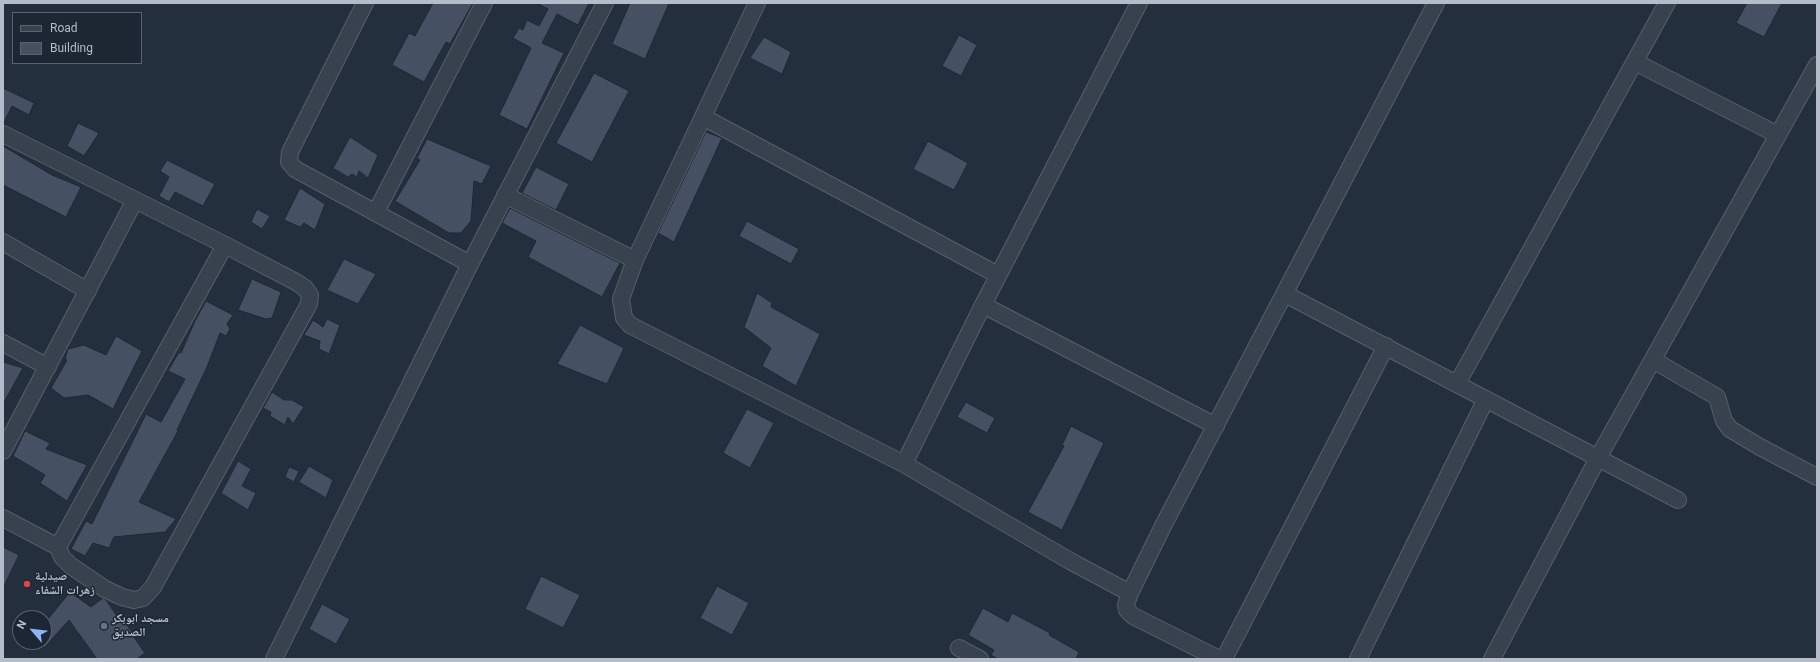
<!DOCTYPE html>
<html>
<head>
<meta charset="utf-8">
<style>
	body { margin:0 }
	#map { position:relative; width:1820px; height:662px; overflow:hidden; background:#242f3e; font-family:Roboto,sans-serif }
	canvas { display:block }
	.frame { position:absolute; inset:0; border:4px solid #b4bcc9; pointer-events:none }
	.legend { position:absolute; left:12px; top:12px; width:130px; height:52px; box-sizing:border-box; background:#1d2633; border:1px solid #59626f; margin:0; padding:5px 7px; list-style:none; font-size:12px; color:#b4bcc9 }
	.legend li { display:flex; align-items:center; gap:8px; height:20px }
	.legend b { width:20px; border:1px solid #59626f }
	.north { position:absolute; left:12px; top:610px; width:40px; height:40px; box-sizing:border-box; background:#1d2633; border:1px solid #59626f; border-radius:50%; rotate:298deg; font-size:11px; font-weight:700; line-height:16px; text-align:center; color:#b4bcc9 }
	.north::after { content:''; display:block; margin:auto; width:14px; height:18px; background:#8ab4f8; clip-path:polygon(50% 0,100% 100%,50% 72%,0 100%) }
</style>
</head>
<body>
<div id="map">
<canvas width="1820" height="662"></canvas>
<div class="frame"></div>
<ul class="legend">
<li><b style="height:5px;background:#38414e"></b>Road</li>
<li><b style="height:11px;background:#455162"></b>Building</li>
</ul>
<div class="north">N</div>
</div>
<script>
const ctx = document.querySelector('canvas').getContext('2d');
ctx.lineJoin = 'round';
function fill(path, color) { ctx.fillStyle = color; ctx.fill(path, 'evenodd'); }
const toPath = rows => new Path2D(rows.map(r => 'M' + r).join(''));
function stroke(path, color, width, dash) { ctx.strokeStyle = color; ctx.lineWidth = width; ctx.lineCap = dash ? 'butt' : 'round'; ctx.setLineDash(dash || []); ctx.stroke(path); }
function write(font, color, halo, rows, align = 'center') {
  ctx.font = font + ' Roboto,"Noto Naskh Arabic",sans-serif'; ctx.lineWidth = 3; ctx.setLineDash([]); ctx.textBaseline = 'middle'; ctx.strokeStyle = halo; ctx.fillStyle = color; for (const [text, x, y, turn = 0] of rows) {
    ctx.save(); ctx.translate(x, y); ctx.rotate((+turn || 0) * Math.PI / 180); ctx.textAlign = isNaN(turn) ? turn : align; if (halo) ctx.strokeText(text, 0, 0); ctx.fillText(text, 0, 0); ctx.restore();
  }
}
const building = toPath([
	[433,3,473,3,450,44,446,42,424,82,392,65,409,33,415,36,433,3],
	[537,3,589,3,578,25,557,14,542,43,564,53,527,129,499,115,531,48,513,38,519,28,523,30,527,20,539,26,548,9,537,3],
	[630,3,669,3,645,59,612,44,630,3],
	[1747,3,1782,3,1764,37,1736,23,1747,3],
	[959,35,977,45,961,76,942,66,959,35],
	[764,37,791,52,782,74,750,58,764,37],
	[594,73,629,91,592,162,556,143,594,73],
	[3,88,34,103,29,115,12,106,3,124,3,88],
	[78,123,99,133,84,156,67,146,78,123],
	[706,132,722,138,674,242,658,233,706,132],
	[350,137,378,155,368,178,359,171,357,177,352,174,348,177,333,168,350,137],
	[427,139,491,166,482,184,474,181,471,221,461,233,449,233,395,201,420,160,417,158,427,139],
	[928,141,968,163,954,190,913,169,928,141],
	[3,146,52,175,81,187,66,217,3,185,3,146],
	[167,160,215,184,203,206,175,192,169,202,159,196,169,177,160,171,167,160],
	[536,167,569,184,556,210,522,193,536,167],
	[300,188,325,204,315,230,304,223,300,227,284,220,300,188],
	[510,208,620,263,602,297,528,257,536,241,502,223,510,208],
	[257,209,270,216,262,229,251,222,257,209],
	[747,221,799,249,791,264,739,236,747,221],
	[344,259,376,274,358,304,327,290,344,259],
	[252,279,281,292,272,318,266,319,238,310,252,279],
	[757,293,772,303,771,307,820,334,796,386,762,366,771,348,744,327,757,293],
	[206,301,233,315,227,324,230,329,226,336,220,333,207,367,177,430,178,431,139,502,176,519,165,532,114,537,109,548,93,543,85,556,71,549,86,521,92,524,146,414,161,422,185,379,168,371,179,352,181,353,195,321,206,301],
	[327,319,340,325,329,354,319,349,320,341,304,335,313,320,323,327,327,319],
	[580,325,624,348,607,384,557,364,580,325],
	[116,336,142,351,113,409,88,395,64,398,51,388,67,360,65,359,68,349,84,345,106,355,116,336],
	[3,362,23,368,3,404,3,362],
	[272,392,284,400,292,400,304,407,293,424,288,417,285,425,270,416,271,412,263,408,272,392],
	[966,402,995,418,987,433,957,417,966,402],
	[747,409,774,423,750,468,723,453,747,409],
	[1071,426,1104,443,1062,530,1028,512,1064,446,1062,445,1071,426],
	[25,431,50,443,46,449,87,465,67,501,40,483,45,475,13,456,25,431],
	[238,461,251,469,242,486,256,493,248,510,221,493,238,461],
	[309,466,333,480,326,498,299,482,309,466],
	[289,467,299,471,294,482,285,477,289,467],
	[3,547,19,555,3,588,3,547],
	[541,576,580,595,563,628,525,609,541,576],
	[717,586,749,603,732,635,700,618,717,586],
	[70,592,91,607,103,598,106,600,121,622,124,621,132,632,131,633,145,653,137,659,97,659,69,620,44,648,44,624,70,592],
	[322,604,350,619,336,644,309,629,322,604],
	[983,608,1008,622,1012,613,1050,633,1049,635,1079,652,1076,659,998,659,991,655,994,650,968,635,983,608]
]);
fill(building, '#455162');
stroke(building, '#1f2835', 1);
const minor = toPath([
	[365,3,290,152,289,162,295,169,470,264],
	[757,3,635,260,621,299,624,318,630,325,904,464,1070,561,1130,593],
	[1635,62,1778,135],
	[703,117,998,275],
	[3,134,225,245,296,282,305,288,310,295,309,304,153,587,143,598,134,600,122,597,105,589,71,566,62,557,58,547,225,245],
	[505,195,635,260],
	[376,212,484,3],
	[3,242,88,291],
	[1285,294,1678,500],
	[983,305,1216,426],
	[3,343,48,367],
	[1653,360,1717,397,1724,421,1730,429,1760,447,1817,477],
	[1457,384,1667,3],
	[3,451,135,200],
	[904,464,983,305,1139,3],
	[3,518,58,547],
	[959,648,980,659],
	[274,659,470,264,605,3],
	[1219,659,1133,616,1127,610,1126,605,1130,593,1163,526,1436,3],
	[1224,659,1386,346],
	[1358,659,1486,399],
	[1492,659,1598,458,1817,65]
]);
stroke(minor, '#565f6c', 18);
stroke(minor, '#38414e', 16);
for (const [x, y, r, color] of [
	[27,584,4,"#e0444e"],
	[104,626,4,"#6b7280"]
]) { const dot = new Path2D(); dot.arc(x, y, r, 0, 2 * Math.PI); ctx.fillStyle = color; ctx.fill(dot); stroke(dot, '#1d2633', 1.5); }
write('bold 12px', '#b4bcc9', '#1d2633', [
	["صيدلية",35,577],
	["زهرات الشفاء",35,591],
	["مسجد ابوبكر",112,619],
	["الصديق",112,633]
], 'left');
</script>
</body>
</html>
